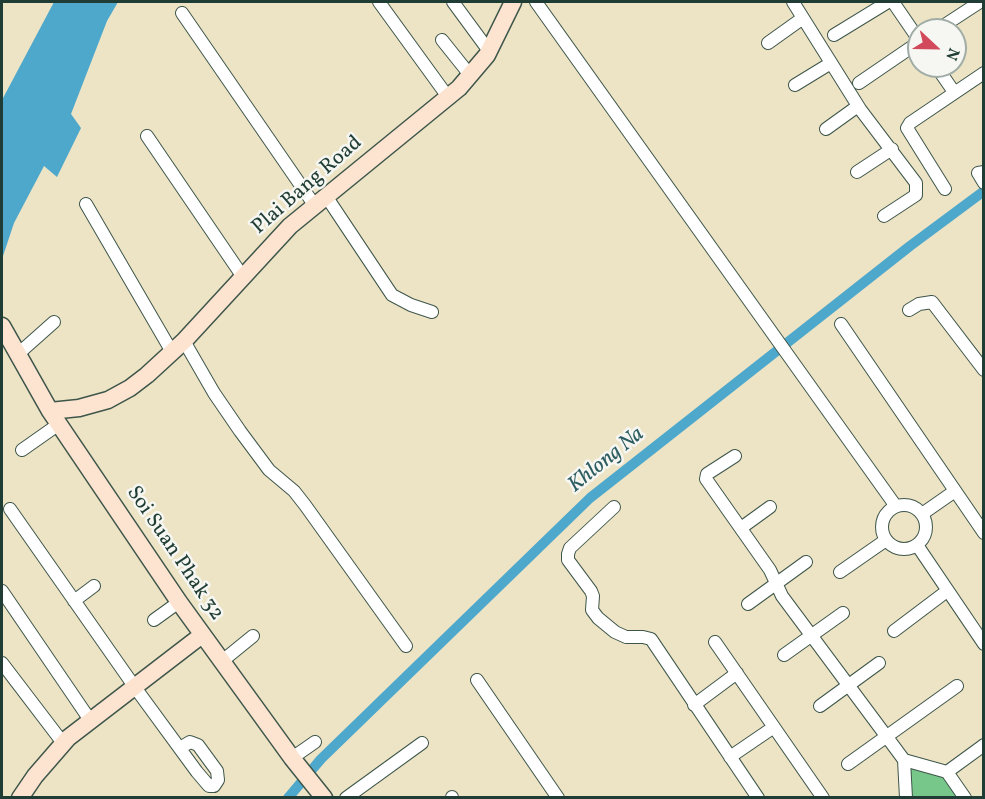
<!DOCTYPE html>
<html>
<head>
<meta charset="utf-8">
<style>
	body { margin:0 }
	#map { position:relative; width:985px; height:799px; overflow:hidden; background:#ede3c5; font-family:Vollkorn,serif }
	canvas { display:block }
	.frame { position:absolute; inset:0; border:3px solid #1f3d34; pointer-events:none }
	.north { position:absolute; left:907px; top:18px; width:60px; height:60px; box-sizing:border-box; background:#f6f6f2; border:2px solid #a0aca6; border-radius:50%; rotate:112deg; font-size:16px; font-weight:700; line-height:24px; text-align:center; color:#1f3d34 }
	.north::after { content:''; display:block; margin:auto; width:21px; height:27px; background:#d1495b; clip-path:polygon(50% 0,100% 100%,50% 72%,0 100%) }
</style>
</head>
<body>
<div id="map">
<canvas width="985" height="799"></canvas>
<div class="frame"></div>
<div class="north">N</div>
</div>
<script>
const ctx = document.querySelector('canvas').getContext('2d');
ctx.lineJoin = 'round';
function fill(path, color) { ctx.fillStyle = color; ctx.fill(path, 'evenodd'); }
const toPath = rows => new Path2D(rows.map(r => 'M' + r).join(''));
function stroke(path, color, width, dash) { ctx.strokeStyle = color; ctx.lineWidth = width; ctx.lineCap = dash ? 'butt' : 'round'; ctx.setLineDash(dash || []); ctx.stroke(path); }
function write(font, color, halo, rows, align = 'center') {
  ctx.font = font + ' Vollkorn,serif'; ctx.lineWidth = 5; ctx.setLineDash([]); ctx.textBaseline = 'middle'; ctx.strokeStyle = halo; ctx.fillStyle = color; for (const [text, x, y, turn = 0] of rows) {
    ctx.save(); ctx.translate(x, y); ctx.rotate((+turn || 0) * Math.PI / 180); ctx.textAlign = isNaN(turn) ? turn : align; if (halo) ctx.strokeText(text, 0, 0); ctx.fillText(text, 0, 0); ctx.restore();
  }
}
fill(toPath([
	[904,760,947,772,965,797,906,797]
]), '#76c789');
fill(toPath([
	[54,2,118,2,107,21,71,114,81,128,57,177,44,166,14,223,2,259,2,100]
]), '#4ea8cb');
stroke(toPath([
	[288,798,321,759,590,498,910,246,984,191]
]), '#4ea8cb', 10);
const street = toPath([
	[379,2,448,97],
	[453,2,489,51],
	[536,2,895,505],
	[793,2,860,109,916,183,916,195,884,216],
	[893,2,919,40],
	[182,13,315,206],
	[937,30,980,2],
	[834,35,888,2],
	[442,40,470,75],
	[768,43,803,18],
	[936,66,954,92],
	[859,83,919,42],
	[795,85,831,63],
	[826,129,858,106],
	[147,136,243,277],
	[857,172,892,149],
	[984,172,978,173,984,183],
	[945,189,907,128,910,123,984,73],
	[326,196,392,295,411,305,432,312],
	[86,204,172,352],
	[909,310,919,304,932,302,984,370],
	[841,324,984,533],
	[184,341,214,393,240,431,269,470,294,491,305,505,406,646],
	[18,354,54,322],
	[22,450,59,424],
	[735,456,707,474,706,479,770,570,782,596,904,760,906,798],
	'882 527a22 22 0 1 1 44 0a22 22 0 1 1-44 0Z',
	[614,507,570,548,568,554,568,560,591,591,593,596,592,610,598,618,615,632,626,637,643,637,651,639,758,798],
	[10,509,134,686,197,772,209,786,214,786,218,780,217,771,198,745,190,742,180,748],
	[922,514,955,491],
	[741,528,770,507],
	[917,545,984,644],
	[840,572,886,540],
	[2,591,90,720],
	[74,601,94,586],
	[748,604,806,562],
	[154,620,179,602],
	[894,631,947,591],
	[715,642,823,798],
	[784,655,843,613],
	[221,662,253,636],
	[2,663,63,743],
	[477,680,558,798],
	[694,705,737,673],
	[820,706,879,663],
	[730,757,774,727],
	[292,758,315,742],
	[904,760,947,772,965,798],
	[848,764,957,686],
	[947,772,984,745],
	[346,798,422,743],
	[452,798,452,797]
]);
const secondary = toPath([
	[2,326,50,411,179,602,292,758,324,798],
	[50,411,79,408,108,400,130,388,147,375,184,341,290,226,459,88,487,55,513,2],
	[20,798,35,776,68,738,202,635]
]);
stroke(street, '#3e564a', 14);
stroke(secondary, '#3e564a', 19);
stroke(street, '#fff', 12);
stroke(secondary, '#fde4d1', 16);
write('21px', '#1f3d34', '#f6f6f2', [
	["Plai Bang Road",308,186,-41],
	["Soi Suan Phak 32",174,554,56]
]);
write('italic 22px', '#2d5d61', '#f6f6f2', [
	["Khlong Na",607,461,-39]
]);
</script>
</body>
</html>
